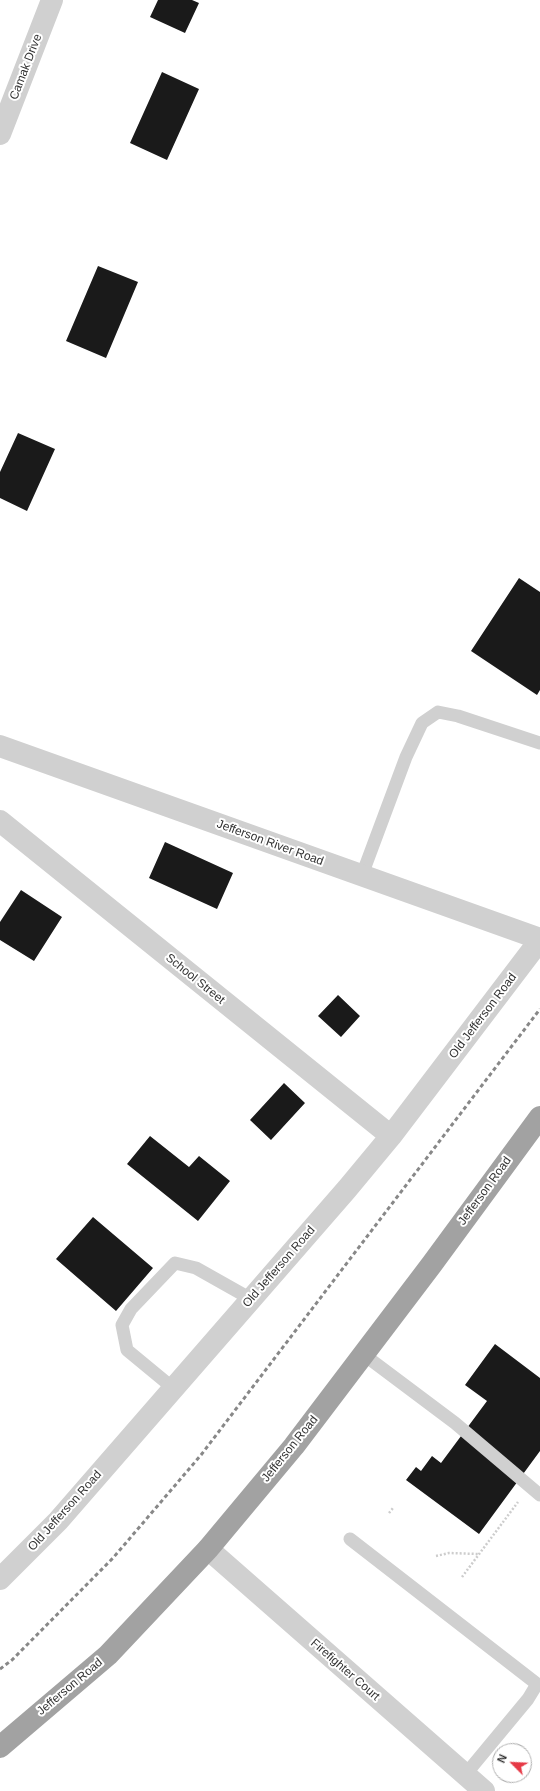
<!DOCTYPE html>
<html>
<head>
<meta charset="utf-8">
<style>
	body { margin:0 }
	#map { position:relative; width:540px; height:1791px; overflow:hidden; background:#fff; font-family:Helvetica,sans-serif }
	canvas { display:block }
	.north { position:absolute; left:492px; top:1743px; width:40px; height:40px; box-sizing:border-box; background:#fff; border:1px solid #adadad; border-radius:50%; rotate:294deg; font-size:11px; font-weight:700; line-height:16px; text-align:center; color:#333 }
	.north::after { content:''; display:block; margin:auto; width:14px; height:18px; background:#e63946; clip-path:polygon(50% 0,100% 100%,50% 72%,0 100%) }
</style>
</head>
<body>
<div id="map">
<canvas width="540" height="1791"></canvas>
<div class="north">N</div>
</div>
<script>
const ctx = document.querySelector('canvas').getContext('2d');
ctx.lineJoin = 'round';
function fill(path, color) { ctx.fillStyle = color; ctx.fill(path, 'evenodd'); }
const toPath = rows => new Path2D(rows.map(r => 'M' + r).join(''));
function stroke(path, color, width, dash) { ctx.strokeStyle = color; ctx.lineWidth = width; ctx.lineCap = dash ? 'butt' : 'round'; ctx.setLineDash(dash || []); ctx.stroke(path); }
function write(font, color, halo, rows, align = 'center') {
  ctx.font = font + ' Helvetica,sans-serif'; ctx.lineWidth = 4; ctx.setLineDash([]); ctx.textBaseline = 'middle'; ctx.strokeStyle = halo; ctx.fillStyle = color; for (const [text, x, y, turn = 0] of rows) {
    ctx.save(); ctx.translate(x, y); ctx.rotate((+turn || 0) * Math.PI / 180); ctx.textAlign = isNaN(turn) ? turn : align; if (halo) ctx.strokeText(text, 0, 0); ctx.fillText(text, 0, 0); ctx.restore();
  }
}
fill(toPath([
	[158,0,192,0,199,3,185,33,150,17],
	[162,72,199,89,167,160,130,143],
	[98,266,138,282,106,358,66,341],
	[18,433,55,449,27,511,0,498,0,472],
	[519,578,540,592,540,690,537,695,471,651],
	[165,842,233,873,217,909,149,878],
	[21,890,62,917,34,961,0,940,0,922],
	[338,995,360,1016,341,1037,318,1016],
	[284,1083,305,1103,271,1140,250,1120],
	[150,1136,189,1167,199,1156,230,1181,198,1221,127,1164],
	[93,1217,153,1268,116,1311,56,1259],
	[495,1344,540,1378,540,1451,479,1534,406,1480,416,1467,421,1471,432,1456,441,1463,487,1401,465,1385]
]), '#1a1a1a');
stroke(toPath([
	[389,1513,393,1508],
	[436,1556,449,1553,478,1554],
	[462,1577,518,1502]
]), '#cdcdcd', 2.5, [2, 2]);
stroke(toPath([
	[362,875,406,757,422,723,438,712,458,716,540,743],
	[363,1354,455,1423,540,1495],
	[173,1388,127,1350,122,1325,131,1309,175,1263,196,1268,251,1299],
	[350,1539,537,1684,528,1699,465,1775]
]), '#d0d0d0', 13);
stroke(toPath([
	[0,134,52,0],
	[0,821,391,1136],
	[208,1549,484,1791],
	[0,1579,58,1521,347,1189,391,1136,540,940]
]), '#d0d0d0', 22);
stroke(toPath([
	[0,746,540,939]
]), '#d0d0d0', 22);
stroke(toPath([
	[0,1747,108,1655,208,1549,294,1446,432,1264,540,1117]
]), '#a2a2a2', 22);
stroke(toPath([
	[0,1669,12,1660,113,1558,201,1455,540,1009]
]), '#888', 3, [4, 3]);
write('12px', '#333', '#fff', [
	["Camak Drive",26,67,-69],
	["Jefferson River Road",270,843,20],
	["School Street",195,979,39],
	["Old Jefferson Road",483,1016,-53],
	["Jefferson Road",485,1191,-54],
	["Old Jefferson Road",279,1267,-49],
	["Jefferson Road",290,1449,-51],
	["Old Jefferson Road",65,1511,-48],
	["Firefighter Court",345,1670,41],
	["Jefferson Road",70,1687,-40]
]);
</script>
</body>
</html>
